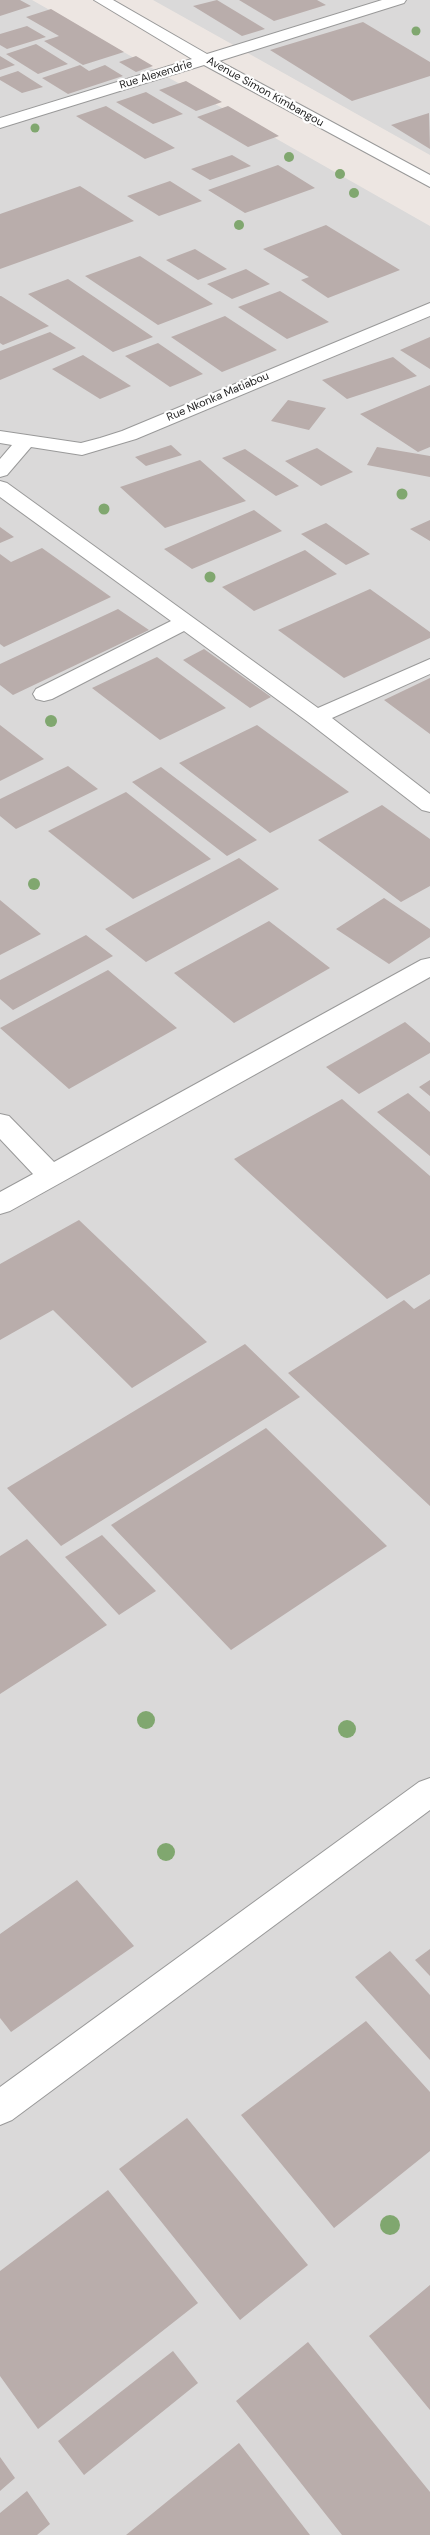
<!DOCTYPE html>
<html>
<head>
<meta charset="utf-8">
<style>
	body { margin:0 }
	canvas { display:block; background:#ede6e2 }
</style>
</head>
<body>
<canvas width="430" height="2535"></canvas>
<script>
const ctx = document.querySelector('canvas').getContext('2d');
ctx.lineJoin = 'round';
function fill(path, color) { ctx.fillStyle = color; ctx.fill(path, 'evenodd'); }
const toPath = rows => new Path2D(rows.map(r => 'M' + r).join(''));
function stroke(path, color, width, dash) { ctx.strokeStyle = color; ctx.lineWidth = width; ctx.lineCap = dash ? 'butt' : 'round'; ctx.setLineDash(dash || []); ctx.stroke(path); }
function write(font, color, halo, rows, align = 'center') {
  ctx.font = font + ' "DM Sans",sans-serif'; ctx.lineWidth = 4.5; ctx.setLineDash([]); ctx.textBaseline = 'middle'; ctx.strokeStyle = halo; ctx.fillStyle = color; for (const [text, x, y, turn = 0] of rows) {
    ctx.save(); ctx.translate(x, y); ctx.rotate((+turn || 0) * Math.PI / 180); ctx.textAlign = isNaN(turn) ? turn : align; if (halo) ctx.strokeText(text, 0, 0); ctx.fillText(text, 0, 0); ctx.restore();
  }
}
fill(toPath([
	[0,0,32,0,430,226,430,2535,0,2535],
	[153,0,430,0,430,155]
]), '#dad9d9');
fill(toPath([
	[0,0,20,0,31,6,0,16],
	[217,0,265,29,242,36,193,6],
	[239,0,317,0,326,5,274,21],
	[51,9,124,52,83,65,44,41,59,36,26,17],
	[363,22,430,62,430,76,352,101,270,50],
	[27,26,46,37,7,49,0,45,0,34],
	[36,44,68,64,38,74,6,54],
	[0,56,15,65,0,70],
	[136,56,153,66,136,72,119,62],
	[80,65,89,71,105,65,123,76,68,94,42,78],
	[18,71,43,87,22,93,0,80,0,77],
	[186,81,222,102,196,111,159,90],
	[146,92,183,114,153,124,116,102],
	[106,106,175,148,145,159,76,116],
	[228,106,279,136,248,147,197,117],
	[429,113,430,149,391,125],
	[232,155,251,166,210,180,191,169],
	[278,165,315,188,245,213,208,190],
	[170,181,202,201,159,216,127,196],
	[80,186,134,221,0,269,0,214],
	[326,225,400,270,328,298,301,280,309,277,263,249],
	[195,249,227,269,198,280,166,260],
	[140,256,213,304,158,325,85,276],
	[246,269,270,284,232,299,207,284],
	[68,279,153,337,113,352,28,294],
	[280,291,329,322,287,339,238,307],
	[0,296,1,296,49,326,3,345,0,343],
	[225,316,277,350,222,372,171,337],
	[50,332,76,348,0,380,0,351],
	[430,337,430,369,400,350],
	[158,343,203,374,170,387,125,356],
	[83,355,131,386,100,399,52,369],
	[393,357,417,376,347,399,322,380],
	[430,385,430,447,418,452,360,414],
	[288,400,326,408,309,430,271,421],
	[171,445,182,455,146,466,135,457],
	[377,447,430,456,430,477,367,465],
	[317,448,353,472,321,486,285,461],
	[245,449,299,486,276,496,222,458],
	[200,460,246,501,165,528,120,487],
	[254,510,282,531,192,569,164,549],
	[430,520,430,541,410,529],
	[326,523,370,554,346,565,301,534],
	[0,527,14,537,0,543],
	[42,548,111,597,4,647,0,644,0,554,11,562],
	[305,550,337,574,254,611,222,587],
	[370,589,430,632,430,638,344,678,278,630],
	[118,609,149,630,13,695,0,685,0,664],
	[204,649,271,697,250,708,183,660],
	[157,657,226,708,160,740,92,688],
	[430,678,430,734,384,700],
	[0,725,44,759,0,781],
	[257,725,349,792,270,833,179,763],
	[68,766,98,789,16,829,0,816,0,799],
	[161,767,257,840,227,856,132,782],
	[126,792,211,859,133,899,48,831],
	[382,805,430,839,430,886,401,902,318,840],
	[239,858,279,889,146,962,105,929],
	[384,898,430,929,430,937,389,964,336,929],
	[0,900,41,934,0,955],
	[269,921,330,968,234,1023,174,973],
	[86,935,113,956,13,1010,0,999,0,980],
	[108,970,177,1028,69,1089,0,1028],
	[405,1022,430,1043,430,1053,359,1094,326,1067],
	[430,1080,430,1096,419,1087],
	[408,1093,430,1112,430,1156,377,1112],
	[342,1099,430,1176,430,1274,387,1299,234,1159],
	[79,1220,207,1342,132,1388,53,1310,0,1340,0,1264],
	[430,1299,430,1506,288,1373,404,1300,414,1309],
	[245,1344,300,1397,61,1546,7,1488],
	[266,1428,387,1546,231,1650,111,1525],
	[102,1535,156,1591,119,1615,65,1557],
	[27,1539,107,1625,0,1694,0,1556],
	[77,1880,134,1946,11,2032,0,2018,0,1934],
	[430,1949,430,1976,415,1960],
	[390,1951,430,1995,430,2060,355,1977],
	[366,2021,430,2092,430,2151,334,2228,241,2115],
	[187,2118,308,2265,240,2320,119,2169],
	[108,2190,198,2303,38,2429,0,2376,0,2271],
	[430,2285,430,2410,369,2336],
	[308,2342,430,2492,430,2535,342,2535,236,2401],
	[173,2351,198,2383,84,2475,58,2441],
	[239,2443,310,2535,126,2535],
	[0,2457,15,2478,0,2491],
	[27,2491,50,2524,37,2535,0,2535,0,2513]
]), '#b9adab');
const minor = toPath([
	[94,0,113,0,207,54,382,0,406,0,404,3,219,61,430,175,430,187,204,65,0,128,0,118,192,59,94,0],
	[430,303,430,316,136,439,82,455,31,447,7,475,0,477,0,459,12,445,0,443,0,431,81,443,100,438,122,431,430,303],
	[0,481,7,483,318,708,430,659,430,674,332,718,430,794,430,812,422,810,308,722,184,631,52,699,44,701,36,699,33,694,36,689,171,621,0,497,0,481],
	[430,958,430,977,10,1211,0,1214,0,1192,33,1174,0,1139,0,1114,9,1116,54,1162,421,960,430,958],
	[430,1778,430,1810,12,2120,0,2125,0,2087,419,1782,430,1778]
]);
stroke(minor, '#999', 2);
fill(minor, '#fff');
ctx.fillStyle = '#80a76f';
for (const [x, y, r] of [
	[416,31,4.5],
	[35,128,4.5],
	[289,157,5],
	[340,174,5],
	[354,193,5],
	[239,225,5],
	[402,494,5.5],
	[104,509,5.5],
	[210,577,5.5],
	[51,721,6],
	[34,884,6],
	[146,1720,9],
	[347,1729,9],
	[166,1852,9],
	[390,2225,10]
]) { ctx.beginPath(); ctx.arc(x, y, r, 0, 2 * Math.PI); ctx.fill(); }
write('11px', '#1c1c1c', '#fff', [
	["Rue Alexendrie",156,75,-17],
	["Avenue Simon Kimbangou",265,92,29],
	["Rue Nkonka Matiabou",218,397,-23]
]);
</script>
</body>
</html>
